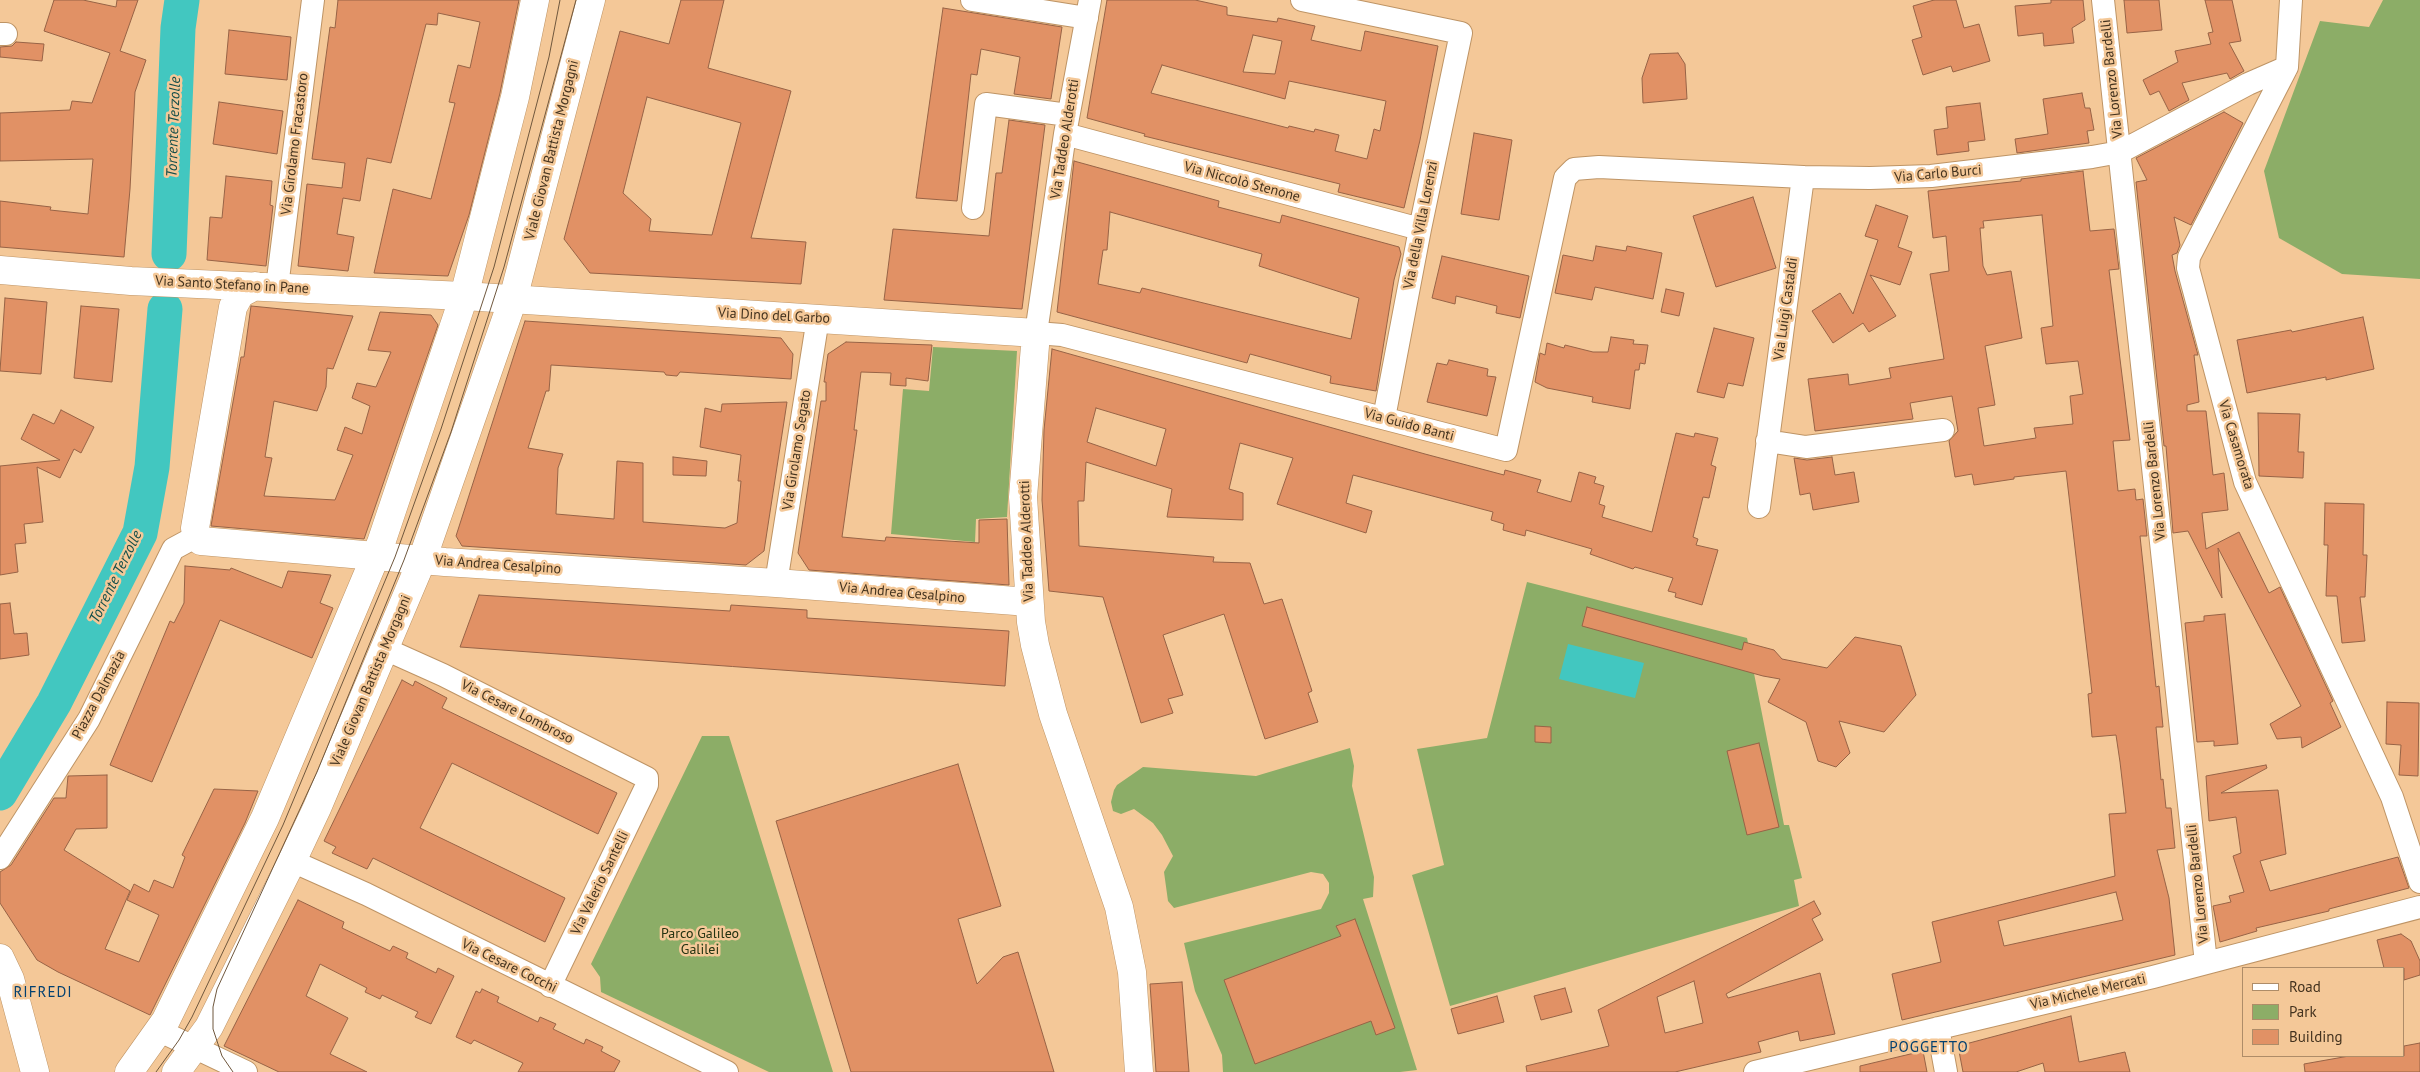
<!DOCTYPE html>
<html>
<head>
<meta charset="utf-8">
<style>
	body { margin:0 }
	#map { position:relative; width:2420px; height:1072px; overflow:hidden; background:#f4c898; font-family:"PT Sans",sans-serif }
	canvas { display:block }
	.legend { position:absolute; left:2242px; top:967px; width:162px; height:90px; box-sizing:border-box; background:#f4c898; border:1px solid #ae8c68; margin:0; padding:6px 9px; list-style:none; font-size:15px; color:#44331f }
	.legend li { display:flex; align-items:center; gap:10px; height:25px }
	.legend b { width:25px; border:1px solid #ae8c68 }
</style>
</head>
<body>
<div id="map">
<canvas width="2420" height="1072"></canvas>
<ul class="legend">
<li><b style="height:6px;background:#fff"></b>Road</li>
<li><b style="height:14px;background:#8cad67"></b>Park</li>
<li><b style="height:14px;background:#e19165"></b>Building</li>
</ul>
</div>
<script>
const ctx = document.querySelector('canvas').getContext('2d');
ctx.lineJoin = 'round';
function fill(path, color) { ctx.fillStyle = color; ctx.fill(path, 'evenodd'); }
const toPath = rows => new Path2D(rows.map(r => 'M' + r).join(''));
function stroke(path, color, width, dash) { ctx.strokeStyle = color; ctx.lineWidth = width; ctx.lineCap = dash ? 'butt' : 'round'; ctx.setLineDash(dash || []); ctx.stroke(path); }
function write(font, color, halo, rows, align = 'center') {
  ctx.font = font + ' "PT Sans",sans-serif'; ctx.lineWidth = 5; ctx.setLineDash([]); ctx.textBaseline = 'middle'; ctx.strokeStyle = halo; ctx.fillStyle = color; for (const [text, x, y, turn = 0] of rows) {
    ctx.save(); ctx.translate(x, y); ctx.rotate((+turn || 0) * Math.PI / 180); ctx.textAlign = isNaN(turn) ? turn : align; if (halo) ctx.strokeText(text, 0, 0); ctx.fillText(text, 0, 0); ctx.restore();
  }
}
fill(toPath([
	[2383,0,2420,0,2420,279,2342,274,2279,238,2264,171,2320,21,2369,27],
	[933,347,1017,351,1007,517,976,519,975,542,891,534,903,389,929,391],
	[1527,582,1747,638,1784,825,1789,825,1802,878,1794,880,1799,906,1450,1006,1412,875,1444,865,1417,749,1487,738],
	[702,736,729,736,833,1072,769,1072,601,992,600,977,591,964],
	[1350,748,1354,766,1352,786,1374,877,1373,897,1363,899,1417,1070,1400,1072,1223,1072,1222,1055,1195,991,1184,943,1321,909,1329,893,1329,883,1323,874,1311,872,1174,908,1168,901,1164,872,1173,856,1162,835,1153,823,1134,809,1121,814,1113,811,1111,802,1114,790,1117,785,1143,767,1256,776]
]), '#8cad67');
fill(toPath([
	[1568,644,1644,663,1635,698,1559,679]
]), '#42c7c0');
stroke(toPath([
	[169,254,178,28,182,0],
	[0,793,54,703,140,533,152,467,165,309]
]), '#42c7c0', 35);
const building = toPath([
	[54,0,83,0,116,7,117,0,138,0,120,51,146,60,135,92,130,189,124,257,0,247,0,201,51,207,50,210,88,214,93,159,0,161,0,113,70,110,72,101,92,103,110,53,44,31,54,0],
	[338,0,519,0,500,93,469,215,448,276,374,273,393,189,431,199,455,103,449,102,458,65,470,68,480,22,438,13,437,25,426,24,391,163,367,158,360,201,343,198,337,234,354,237,348,271,298,266,307,184,342,188,345,163,312,159,330,27,335,28,338,0],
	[681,0,724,0,708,68,791,91,751,238,806,242,801,284,590,273,564,239,620,31,669,44,681,0],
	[647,97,741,123,712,235,649,231,651,219,623,193,647,97],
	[1107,0,1195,0,1227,7,1227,15,1277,22,1278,18,1315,26,1311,40,1361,51,1365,31,1438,46,1420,140,1404,208,1338,192,1340,184,1144,136,1145,134,1087,118,1107,0],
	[1253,35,1282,41,1275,74,1243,72,1253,35],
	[1162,65,1285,99,1289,81,1386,101,1380,131,1374,129,1367,159,1335,151,1339,135,1315,129,1314,132,1289,126,1288,128,1151,93,1162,65],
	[1934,0,1956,0,1964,28,1979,24,1990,61,1953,72,1951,66,1923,75,1912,40,1922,37,1913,6,1934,0],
	[2051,0,2083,0,2085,20,2072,28,2074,43,2044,46,2043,33,2018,36,2015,6,2051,3,2051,0],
	[2124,0,2159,0,2162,30,2127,33,2124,0],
	[2205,0,2232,0,2241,41,2229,43,2244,71,2230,79,2227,73,2182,83,2189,100,2169,111,2159,91,2150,95,2143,80,2178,62,2175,51,2211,44,2208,33,2213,32,2205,0],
	[943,8,1062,27,1051,99,1014,94,1020,57,981,49,977,75,971,74,957,201,916,198,943,8],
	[229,30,291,37,287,80,225,74,229,30],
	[16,42,44,44,42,61,0,57,0,47,12,46,16,42],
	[1678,53,1685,64,1687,99,1643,103,1642,78,1650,54,1678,53],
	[2082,93,2085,108,2090,108,2094,130,2087,131,2089,143,2017,153,2015,139,2048,134,2043,99,2082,93],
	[219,102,283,111,277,154,213,144,219,102],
	[1980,103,1985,140,1968,142,1969,151,1937,155,1934,130,1948,128,1946,107,1980,103],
	[2224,112,2243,123,2191,225,2174,217,2180,245,2177,253,2172,255,2175,271,2198,355,2194,355,2199,402,2187,405,2187,411,2206,411,2213,475,2224,473,2228,510,2202,513,2206,549,2239,532,2269,593,2280,587,2333,701,2330,703,2341,727,2302,748,2301,737,2277,739,2270,724,2301,706,2218,548,2222,598,2188,531,2173,533,2166,446,2164,446,2136,182,2147,180,2136,158,2224,112],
	[1009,120,1045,125,1022,309,884,300,893,229,989,236,996,173,1002,173,1009,120],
	[1474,133,1512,140,1499,220,1461,214,1474,133],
	[1074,161,1219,201,1218,207,1280,223,1282,215,1399,247,1401,254,1394,280,1376,391,1330,383,1331,376,1250,354,1247,363,1057,312,1074,161],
	[1110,212,1262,254,1259,266,1359,298,1351,339,1142,288,1140,293,1098,284,1103,250,1107,250,1110,212],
	[2083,171,2090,231,2114,229,2119,269,2109,270,2130,440,2113,441,2118,491,2135,489,2136,500,2143,499,2147,536,2140,536,2156,687,2159,686,2163,727,2156,727,2161,780,2163,779,2166,808,2171,808,2175,848,2157,850,2169,898,2175,955,1902,1020,1892,974,1941,962,1932,922,2115,876,2109,814,2126,813,2120,762,2116,735,2092,737,2088,694,2092,693,2066,471,2014,477,2014,479,1974,485,1972,474,1955,477,1949,441,1958,431,1952,396,1910,403,1913,419,1815,431,1808,379,1848,374,1849,385,1891,378,1889,368,1944,359,1930,274,1949,271,1946,236,1933,238,1928,191,2021,181,2021,179,2083,171],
	[2042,215,2053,326,2041,328,2046,364,2078,361,2083,394,2070,396,2073,424,2034,428,2036,438,1984,446,1978,408,1995,405,1985,346,2022,338,2011,271,1987,275,1983,266,1980,228,1984,228,1983,221,2042,215],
	[2116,892,2123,920,2004,946,1998,921,2116,892],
	[226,176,272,181,270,205,273,206,266,266,207,260,210,217,222,218,226,176],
	[1753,197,1776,268,1716,287,1693,216,1753,197],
	[1876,205,1908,216,1898,247,1912,252,1900,285,1870,275,1896,316,1869,332,1863,323,1833,343,1812,311,1840,293,1853,314,1878,240,1865,236,1876,205],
	[1596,246,1626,251,1627,246,1662,253,1653,299,1595,287,1592,300,1555,293,1563,255,1593,261,1596,246],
	[1442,256,1529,276,1520,318,1496,313,1497,306,1456,296,1455,304,1432,298,1442,256],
	[1666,289,1684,293,1679,316,1661,312,1666,289],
	[5,298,47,302,41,374,0,371,5,298],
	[81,306,119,309,112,382,74,378,81,306],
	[251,306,353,316,333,369,327,368,326,387,317,411,274,401,265,457,272,458,264,496,335,500,353,455,337,450,345,427,362,434,370,406,352,398,357,383,376,387,391,352,368,350,380,312,431,315,438,325,364,539,211,526,241,357,244,357,251,306],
	[2363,317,2374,369,2326,380,2326,377,2247,393,2237,340,2291,330,2292,332,2363,317],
	[525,321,781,338,793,354,791,379,680,372,677,376,666,375,664,372,551,365,549,391,546,391,528,448,563,454,558,468,556,514,614,519,617,461,643,463,643,522,725,528,737,523,741,481,738,481,741,455,700,447,705,408,721,412,722,404,787,402,764,551,746,565,462,546,456,536,525,321],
	[1714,328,1754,338,1743,386,1728,383,1724,398,1697,392,1714,328],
	[1611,337,1634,340,1633,344,1648,345,1645,364,1640,363,1639,370,1635,370,1630,409,1592,402,1593,397,1547,388,1535,382,1540,353,1545,355,1547,343,1564,348,1565,345,1593,352,1608,352,1611,337],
	[846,342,932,345,928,381,906,378,906,386,890,385,891,373,861,372,854,430,857,430,842,537,885,541,886,537,979,543,979,520,1007,519,1009,585,809,570,798,553,821,401,826,401,826,382,824,382,828,354,846,342],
	[1052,349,1425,454,1504,475,1505,470,1541,480,1537,492,1571,502,1579,472,1596,477,1594,483,1604,486,1599,504,1605,506,1602,517,1652,532,1676,433,1694,437,1695,433,1718,438,1711,465,1716,467,1709,498,1703,497,1693,537,1698,539,1696,545,1718,550,1702,605,1675,597,1676,593,1668,591,1673,578,1635,567,1633,569,1590,554,1592,549,1526,530,1525,536,1503,530,1504,524,1491,520,1493,512,1353,475,1346,503,1372,511,1366,533,1277,504,1293,458,1240,443,1229,489,1243,493,1243,520,1167,517,1172,489,1086,462,1084,501,1078,501,1079,546,1214,557,1213,562,1250,563,1264,604,1282,599,1312,691,1308,693,1318,722,1265,739,1224,614,1163,635,1183,695,1168,699,1173,713,1141,723,1103,597,1049,591,1042,500,1044,430,1052,349],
	[1096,408,1166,429,1156,466,1087,442,1096,408],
	[1449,360,1488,369,1487,376,1496,377,1487,416,1427,402,1437,363,1447,365,1449,360],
	[61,410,94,427,81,453,74,449,60,478,37,467,43,522,24,524,26,543,15,544,18,572,0,575,0,466,60,460,21,439,33,414,54,424,61,410],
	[2258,413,2300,414,2298,452,2304,452,2303,478,2259,476,2258,413],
	[673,457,707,461,706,476,673,475,673,457],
	[1832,457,1835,475,1854,472,1859,502,1813,510,1810,493,1800,495,1794,458,1807,460,1832,457],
	[2325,503,2364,504,2363,555,2367,555,2365,597,2360,597,2365,641,2342,643,2337,596,2326,596,2328,545,2324,545,2325,503],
	[185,566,230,570,231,568,282,588,288,571,331,575,320,603,333,608,312,658,220,620,152,782,110,765,170,621,174,623,184,603,185,566],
	[479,595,730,611,731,605,807,610,807,618,1009,631,1005,686,460,647,479,595],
	[10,603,14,634,27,633,29,655,0,659,0,604,10,603],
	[1587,607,1742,650,1744,642,1774,650,1782,659,1827,668,1855,637,1901,646,1916,695,1884,732,1839,721,1850,753,1836,767,1818,761,1806,722,1768,702,1780,679,1763,676,1582,626,1587,607],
	[2225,614,2238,744,2214,746,2214,741,2197,742,2185,623,2204,621,2204,616,2225,614],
	[402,680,413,686,415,681,447,698,442,708,617,793,598,834,452,763,420,828,565,898,545,942,373,858,367,869,332,853,336,847,324,841,402,680],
	[2387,702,2419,703,2418,776,2399,775,2401,745,2386,744,2387,702],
	[1535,726,1551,727,1551,743,1535,742,1535,726],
	[1759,743,1779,827,1747,835,1727,751,1759,743],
	[958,764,1001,906,958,919,977,984,1003,957,1018,952,1054,1072,851,1072,776,821,958,764],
	[2266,765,2267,768,2221,793,2278,790,2286,854,2260,861,2270,891,2398,857,2409,888,2329,909,2329,911,2256,928,2257,931,2220,942,2213,906,2231,902,2229,896,2244,892,2233,856,2241,853,2236,817,2209,821,2206,776,2266,765],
	[107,775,107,828,76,829,64,850,130,891,105,949,139,962,159,915,127,900,134,884,149,892,154,880,173,888,185,857,182,855,214,789,258,791,245,823,150,1015,58,972,37,960,0,903,0,872,11,865,54,798,66,798,68,776,107,775],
	[298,900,344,922,342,928,390,951,393,946,408,953,406,958,436,973,438,968,454,976,431,1024,415,1017,418,1012,382,995,380,999,365,992,367,988,320,964,306,996,348,1018,330,1054,367,1072,279,1072,224,1046,298,900],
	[1814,901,1821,914,1812,919,1823,940,1726,994,1728,998,1820,973,1835,1034,1800,1041,1798,1031,1758,1042,1761,1052,1675,1072,1527,1072,1526,1066,1609,1046,1598,1010,1814,901],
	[1694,981,1703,1023,1665,1033,1657,997,1694,981],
	[1355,919,1395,1028,1376,1035,1371,1021,1255,1064,1224,980,1341,936,1336,926,1355,919],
	[2401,934,2411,941,2420,961,2420,975,2404,980,2404,968,2384,968,2377,940,2401,934],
	[1182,982,1189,1072,1156,1072,1150,984,1182,982],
	[1565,988,1572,1012,1541,1020,1534,996,1565,988],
	[482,989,499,997,497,1002,538,1022,540,1017,556,1024,553,1029,584,1044,586,1039,603,1047,601,1051,620,1061,614,1072,518,1072,523,1063,474,1040,471,1044,456,1037,476,991,480,993,482,989],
	[1497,996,1504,1022,1458,1034,1451,1009,1497,996],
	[2071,1016,2079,1062,2125,1052,2130,1072,2045,1072,2043,1063,2016,1072,1963,1072,1958,1046,2071,1016],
	[2420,1043,2420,1072,2305,1072,2304,1064,2349,1056,2404,1056,2404,1046,2420,1043],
	[1923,1051,1927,1072,1860,1072,1860,1066,1923,1051]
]);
fill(building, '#e19165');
stroke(building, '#976346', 1);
const minor = toPath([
	[972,0,1087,18],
	[1090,0,1065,134,1036,333,1062,335,1506,450,1565,178,1574,169,1599,167,1803,177,1870,178,1931,176,2092,157,2120,152,2248,84,2287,67],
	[1302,0,1461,33,1420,229,1384,418],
	[2103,0,2206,963],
	[2291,0,2287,67,2189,257,2188,268,2245,482,2392,797,2420,882],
	[0,34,6,34],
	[1065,134,1420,229],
	[973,208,986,104,1068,115],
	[277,287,313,0],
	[1767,441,1806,447,1943,430],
	[1759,507,1803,177],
	[776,583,818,318],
	[385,649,443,675,647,778,647,785,550,986],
	[0,858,89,719,173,549,197,536],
	[292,861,366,894,727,1072],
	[1938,1028,1946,1072],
	[160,1031,246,1072],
	[1755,1072,2153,977,2420,907]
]);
const tertiary = toPath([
	[0,270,131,281,464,296,1036,333,1023,497,1031,622,1035,645,1053,714,1119,907,1132,972,1139,1072],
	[255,286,240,294,233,307,195,528,197,536,201,541,445,562,776,583,1029,602]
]);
const secondary = toPath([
	[0,958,10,979,35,1072],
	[129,1072,166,1020,265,818,381,543,464,296,515,97,535,0],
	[176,1072,209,1027,292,861,317,808,422,560,513,299,591,0]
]);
stroke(minor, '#be9465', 24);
stroke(tertiary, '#be9465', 29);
stroke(secondary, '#be9465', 29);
stroke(minor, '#fff', 22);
stroke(tertiary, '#fff', 28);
stroke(secondary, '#fff', 28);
stroke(toPath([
	[156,1072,179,1040,192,1017,283,825,395,557,441,429,494,267,549,57,560,0],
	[233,1072,222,1056,213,1029,213,1007,217,989,317,772,404,560,451,432,504,267,576,0]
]), '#6f573d', 1);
write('14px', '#44331f', '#f4c898', [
	["Via Lorenzo Bardelli",2112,79,-96],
	["Via Taddeo Alderotti",1065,139,-81],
	["Via Girolamo Fracastoro",295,144,-83],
	["Viale Giovan Battista Morgagni",552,150,-76],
	["Via Carlo Burci",1938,174,-5],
	["Via Niccolò Stenone",1242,182,15],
	["Via della Villa Lorenzi",1421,225,-79],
	["Via Santo Stefano in Pane",232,285,3],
	["Via Luigi Castaldi",1786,309,-82],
	["Via Dino del Garbo",774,316,3],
	["Via Guido Banti",1409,425,15],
	["Via Casamorata",2236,445,73],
	["Via Girolamo Segato",797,450,-81],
	["Via Lorenzo Bardelli",2155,481,-96],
	["Via Taddeo Alderotti",1027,541,-92],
	["Via Andrea Cesalpino",498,565,4],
	["Via Andrea Cesalpino",902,593,5],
	["Viale Giovan Battista Morgagni",371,681,-67],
	["Piazza Dalmazia",99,695,-62],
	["Via Cesare Lombroso",517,712,27],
	["Via Valerio Santelli",600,883,-64],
	["Via Lorenzo Bardelli",2198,884,-96],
	["Via Cesare Cocchi",509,966,26],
	["Via Michele Mercati",2088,992,-13]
]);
write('14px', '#243312', '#f4c898', [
	["Parco Galileo",700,934],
	["Galilei",700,950]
]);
write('italic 15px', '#134d49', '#f4c898', [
	["Torrente Terzolle",174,127,-88],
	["Torrente Terzolle",116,577,-64]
]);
ctx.letterSpacing = '1px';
write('15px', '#024070', '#f4c898', [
	["RIFREDI",43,993],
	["POGGETTO",1929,1048]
]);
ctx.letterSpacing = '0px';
</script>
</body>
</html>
